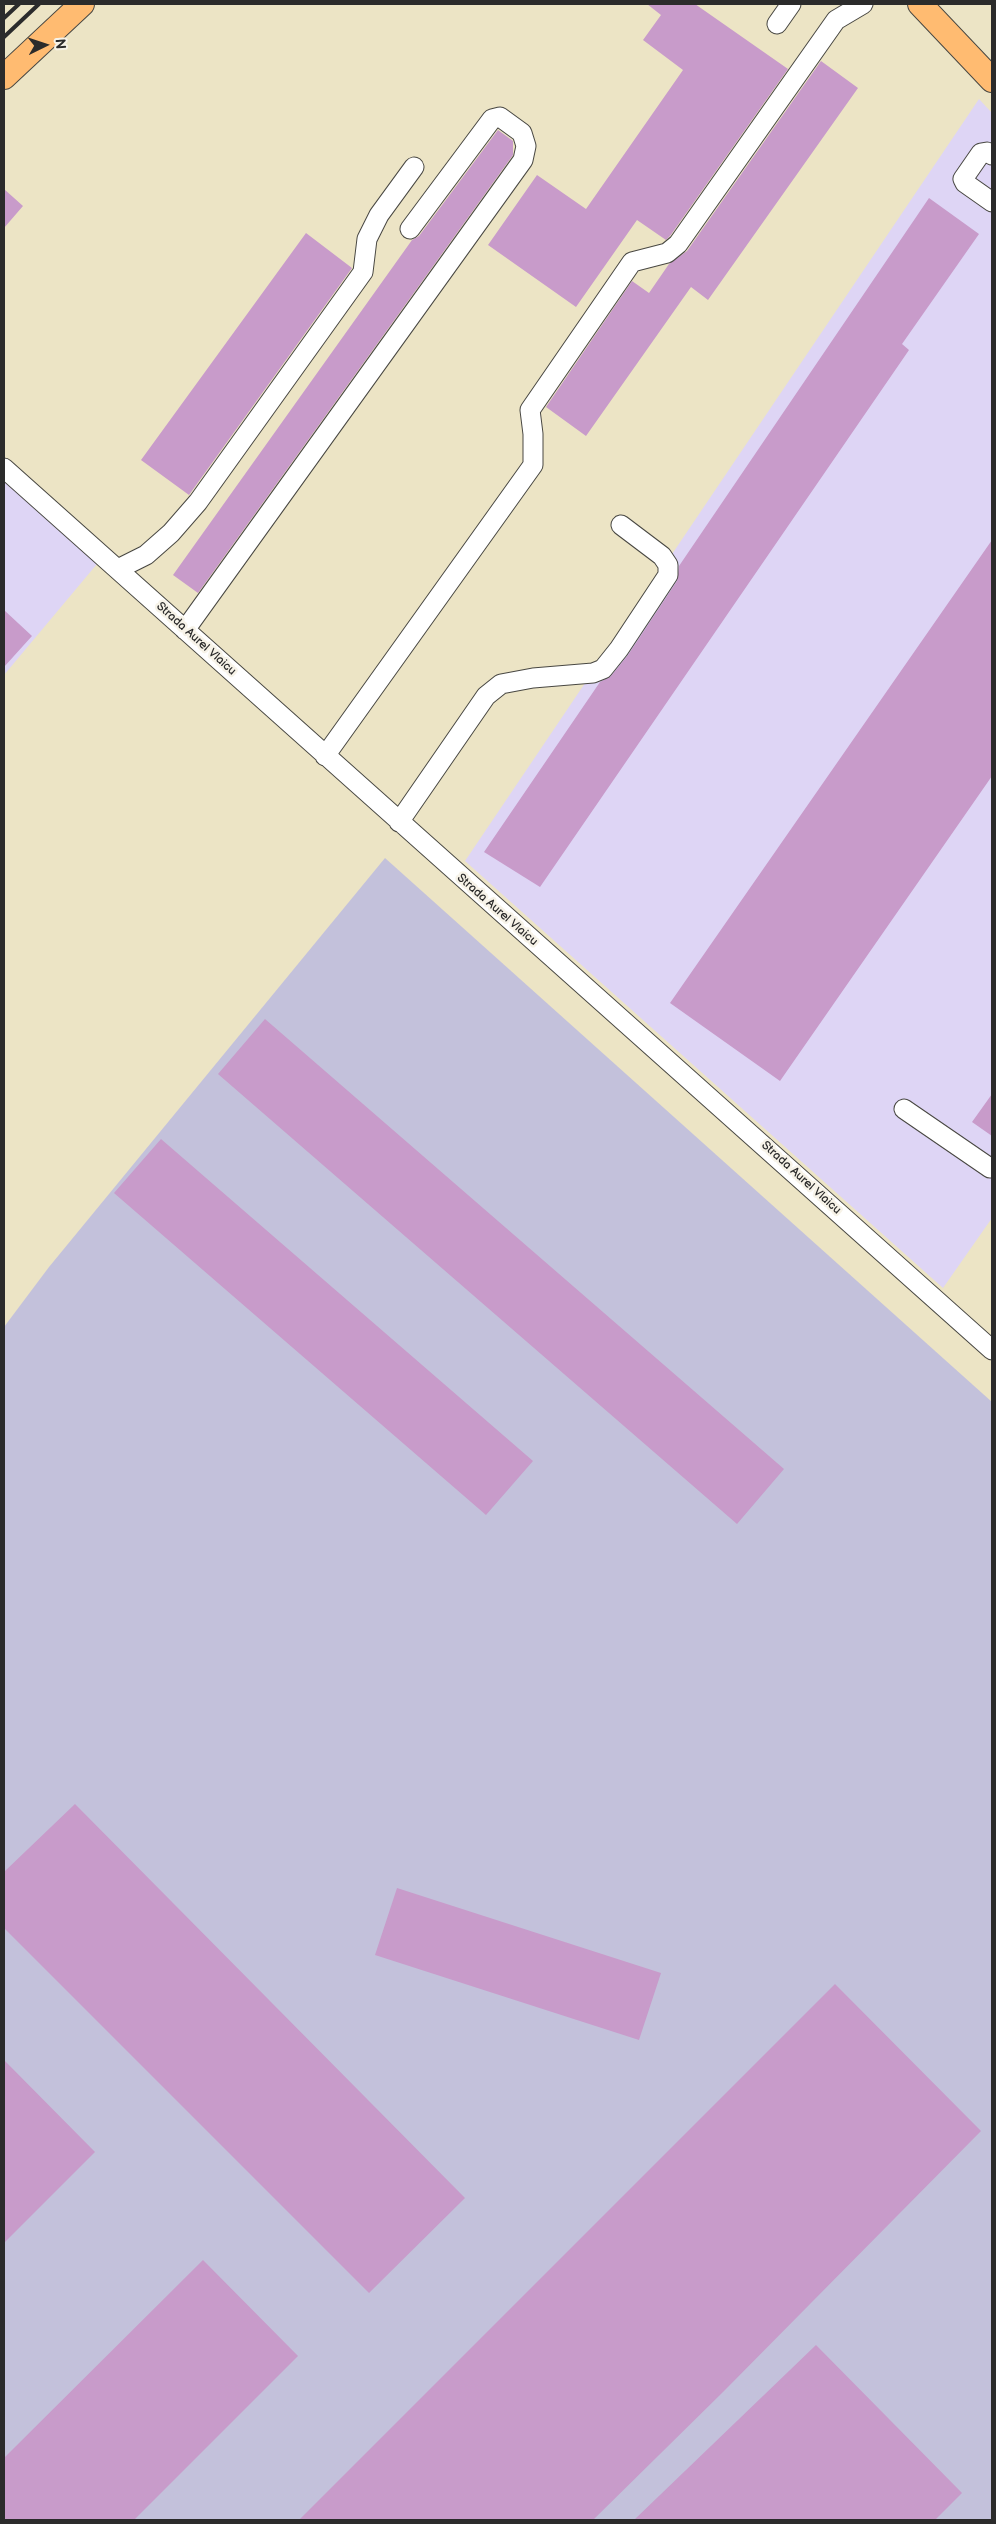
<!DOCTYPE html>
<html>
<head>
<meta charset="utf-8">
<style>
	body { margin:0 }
	#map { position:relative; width:996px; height:2524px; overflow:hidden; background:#ece4c5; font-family:"Balsamiq Sans",sans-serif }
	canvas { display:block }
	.frame { position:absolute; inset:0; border:5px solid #2b2b2b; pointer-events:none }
	.north { position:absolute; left:20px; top:20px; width:50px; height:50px; -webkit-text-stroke:4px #f7f3e8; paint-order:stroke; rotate:86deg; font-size:14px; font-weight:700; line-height:20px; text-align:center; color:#2b2b2b }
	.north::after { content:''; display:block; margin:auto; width:18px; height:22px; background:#2b2b2b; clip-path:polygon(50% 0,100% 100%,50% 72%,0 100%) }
</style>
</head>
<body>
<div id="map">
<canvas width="996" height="2524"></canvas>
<div class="frame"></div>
<div class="north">N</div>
</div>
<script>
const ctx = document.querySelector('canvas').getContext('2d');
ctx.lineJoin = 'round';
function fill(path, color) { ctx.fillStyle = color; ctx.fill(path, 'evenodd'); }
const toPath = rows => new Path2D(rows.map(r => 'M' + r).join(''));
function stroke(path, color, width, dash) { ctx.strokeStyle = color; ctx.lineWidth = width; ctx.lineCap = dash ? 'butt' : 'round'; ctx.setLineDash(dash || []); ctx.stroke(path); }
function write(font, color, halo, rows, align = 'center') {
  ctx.font = font + ' "Balsamiq Sans",sans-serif'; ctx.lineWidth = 5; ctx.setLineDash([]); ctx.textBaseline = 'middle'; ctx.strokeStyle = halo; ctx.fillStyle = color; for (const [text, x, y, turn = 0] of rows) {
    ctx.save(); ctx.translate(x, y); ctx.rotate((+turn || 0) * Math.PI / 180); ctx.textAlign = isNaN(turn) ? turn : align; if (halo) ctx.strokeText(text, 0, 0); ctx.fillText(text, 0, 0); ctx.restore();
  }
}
fill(toPath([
	[979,99,992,113,992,1218,943,1288,465,861],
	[4,477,97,564,4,675]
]), '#ded5f5');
fill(toPath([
	[385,858,992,1402,992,2520,4,2520,4,1327,49,1267]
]), '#c3c1db');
fill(toPath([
	[647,4,695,4,788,69,670,236,666,240,637,220,576,307,488,245,537,175,586,209,683,70,643,40,661,15],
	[821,61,858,88,708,300,691,287,586,436,546,407,632,281,649,293,669,264,687,251],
	[498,130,513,141,513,155,198,593,173,575,412,240,419,236],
	[4,189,23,206,4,228],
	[929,198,979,234,902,344,909,350,540,887,484,852,600,682,611,676,628,655,677,581,679,566],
	[306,233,352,268,189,495,141,460],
	[992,540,992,776,780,1081,670,1003],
	[4,610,32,636,4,667],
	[265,1019,784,1469,737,1524,218,1074],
	[992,1094,992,1136,972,1122],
	[161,1139,533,1461,486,1515,114,1193],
	[75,1804,465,2198,369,2293,4,1928,4,1872],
	[397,1888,661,1973,639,2040,375,1955],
	[835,1984,981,2131,724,2391,593,2520,299,2520],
	[4,2060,95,2152,4,2243],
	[203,2260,298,2356,134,2520,4,2520,4,2458],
	[816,2345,962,2493,935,2520,634,2520]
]), '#c89bca');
const minor = toPath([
	[777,24,791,4],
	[992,155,987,152,981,153,963,179,965,183,992,202],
	[4,468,992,1350],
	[118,569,146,555,171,533,198,502,363,272,367,239,379,215,414,167],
	[185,630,523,160,526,146,522,133,500,117,492,119,410,229],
	[325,756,533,465,533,434,530,410,632,262,667,253,678,244,836,20,863,4],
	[399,822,486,696,501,684,533,678,593,673,603,669,619,649,668,575,668,565,662,556,621,525],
	[904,1109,990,1168]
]);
const major = toPath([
	[920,4,992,80],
	[4,77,82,4]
]);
stroke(minor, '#484742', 21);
stroke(major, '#484742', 26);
stroke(minor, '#fff', 19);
stroke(major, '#ffbb71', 24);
stroke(toPath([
	[4,18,19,4],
	[4,37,39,4]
]), '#2b2b2b', 4);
write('12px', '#2b2b2b', '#f7f3e8', [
	["Strada Aurel Vlaicu",196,639,42],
	["Strada Aurel Vlaicu",497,910,41],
	["Strada Aurel Vlaicu",801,1178,42]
]);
</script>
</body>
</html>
